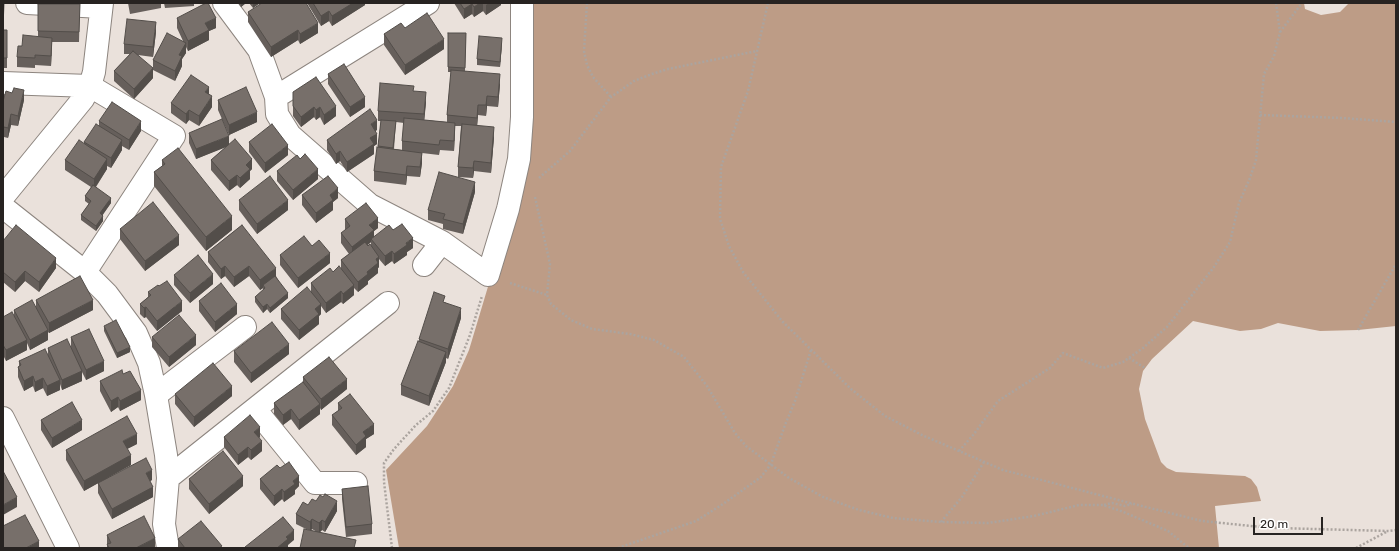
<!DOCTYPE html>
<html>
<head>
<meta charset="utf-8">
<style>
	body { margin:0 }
	#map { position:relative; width:1399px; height:551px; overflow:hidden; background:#eae1db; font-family:Rubik,sans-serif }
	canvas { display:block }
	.frame { position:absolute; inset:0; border:4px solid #272321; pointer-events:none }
	.scale { position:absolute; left:1253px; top:517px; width:70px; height:18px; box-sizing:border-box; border:2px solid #272321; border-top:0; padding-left:5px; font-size:12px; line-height:14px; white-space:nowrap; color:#272321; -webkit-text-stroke:3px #fff; paint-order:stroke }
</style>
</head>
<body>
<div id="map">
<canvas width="1399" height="551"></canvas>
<div class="frame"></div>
<div class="scale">20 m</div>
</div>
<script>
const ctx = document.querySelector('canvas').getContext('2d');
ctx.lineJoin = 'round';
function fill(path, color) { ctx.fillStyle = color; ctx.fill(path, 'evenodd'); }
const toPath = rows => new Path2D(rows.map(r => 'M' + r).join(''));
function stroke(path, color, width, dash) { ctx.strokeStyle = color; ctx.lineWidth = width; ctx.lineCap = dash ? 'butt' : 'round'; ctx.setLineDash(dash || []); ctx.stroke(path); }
fill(toPath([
	[530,3,1304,3,1305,9,1321,15,1340,12,1349,3,1396,3,1396,326,1358,330,1320,331,1278,323,1261,329,1240,331,1193,321,1152,359,1143,371,1139,389,1145,419,1161,462,1167,468,1176,472,1245,476,1251,479,1257,487,1261,501,1215,506,1219,548,399,548,386,470,427,426,453,386,469,350,499,250,534,114]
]), '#bd9c86');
const minor = toPath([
	[27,3,101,7],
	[224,3,259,50,276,97,277,114,290,135,370,205,442,242,488,275,508,209,519,159,522,117,522,3],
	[3,83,90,86,174,136,85,272],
	[276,97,428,3],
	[3,197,83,99,90,86,94,72,102,3],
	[3,207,85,272,107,294,136,333,149,363,156,395,166,455,168,478,164,524,168,548],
	[424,265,442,242],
	[156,395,245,327],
	[255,409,315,483,356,483],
	[3,418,68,548],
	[168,478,388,303]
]);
stroke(minor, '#8d857f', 24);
stroke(toPath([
	[587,3,584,51,587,65,593,77,611,97],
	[768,3,748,91,721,167,720,219,729,246,743,272,782,321,851,389,885,416,922,435,1003,470,1134,504,1202,521,1261,527,1277,528,1389,531,1396,530],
	[1280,32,1302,3],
	[1260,115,1342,118,1396,122],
	[539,178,570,151,611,97,634,81,652,74,668,69,757,51],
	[535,197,550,264,547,295,551,304,571,320,592,329,630,334,654,340,684,357,707,386,735,433,746,446,789,478,823,497,859,510,893,518,941,522,988,523,1034,516,1079,505,1103,505,1121,511,1168,531,1189,548],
	[510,283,547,295],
	[1358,330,1396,264],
	[1129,358,1145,368],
	[959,451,974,434,998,401,1050,368,1063,353,1103,368,1123,362,1143,348,1167,327,1214,267,1230,242,1239,203,1250,178,1256,160,1264,74,1274,56,1280,32,1276,3],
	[1104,505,1112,503,1125,506,1132,504],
	[941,522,962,497,984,462],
	[392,548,384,482,384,463,394,449,416,425,433,411,449,388,470,335,482,296],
	[618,548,696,521,723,504,761,477,771,464,785,425,795,401,811,350],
	[1356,548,1388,531]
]), '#aba49f', 2.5, [2, 2]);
stroke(minor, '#fff', 22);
fill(toPath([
	[3,3,4,3,4,30,7,30,7,68,3,68],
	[128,3,161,3,161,8,130,14],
	[164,3,194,3,194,6,165,8],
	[238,3,246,3,241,7],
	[249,3,260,3,253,8],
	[307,3,365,3,365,5,332,26,329,21,321,26],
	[454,3,501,3,501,5,486,15,483,11,474,17,472,14,464,19],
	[38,4,80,4,79,42,52,42,51,66,35,65,35,68,17,67,17,57,38,36],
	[248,12,318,33,300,44,298,40,271,57,248,22],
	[177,18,216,28,209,31,209,40,188,51,186,47,186,53,182,59,182,66,175,81,153,70,153,60,183,41,177,28],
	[405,28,444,49,405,75,384,45,384,34],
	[156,32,153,57,138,55,153,78,134,99,114,81,114,71,130,54,124,54,124,44],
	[448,33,466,33,465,71,500,84,498,107,487,106,486,116,478,115,477,125,494,137,491,173,474,171,473,178,458,177,458,167,461,126,455,126,454,151,440,150,439,155,422,153,422,163,420,177,407,176,406,185,374,181,374,171,378,147,381,121,378,121,378,111,414,91,426,102,424,120,447,122,447,115,451,72,448,72],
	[396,122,404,123,402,141,402,150,394,149],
	[502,43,500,67,477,65,477,59],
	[328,74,365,107,350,117,328,84],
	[293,92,336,116,324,125,320,117,316,120,314,117,301,127,293,116],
	[24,100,18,126,11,125,8,138,4,137,3,101],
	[218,100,257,122,229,135,218,110],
	[171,103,212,107,199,126,189,120,186,124,171,113],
	[99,121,141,131,129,150,122,146,122,150,111,168,107,166,107,169,96,187,111,203,102,215,103,221,96,231,81,220,81,215,89,204,85,201,85,196,91,187,65,170,65,160,84,144,84,142,99,126],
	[377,130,375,131,377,144,374,146,374,154,347,172,340,161,336,164,327,150,327,140],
	[189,133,229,145,252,169,250,171,250,179,240,188,237,185,229,191,211,170,211,160,227,146,196,159,189,143],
	[249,142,288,155,265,173,249,152],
	[162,160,232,230,206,251,154,186,154,172,162,166],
	[277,171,318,179,293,200,277,181],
	[475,192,463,234,443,229,443,224,428,220,428,210],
	[302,195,338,198,333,202,333,210,316,223,302,205],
	[239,200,288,210,257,234,239,210],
	[345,219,378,228,374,231,374,237,393,230,413,248,407,252,407,255,394,264,392,261,385,266,379,259,379,267,378,268,378,273,368,281,368,284,358,292,354,288,354,295,343,304,341,302,326,313,321,306,321,314,319,316,319,324,299,340,281,319,281,309,311,291,311,283,333,272,341,269,341,260,349,254,341,243,341,233,345,230],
	[371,242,371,246,367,246],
	[242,225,276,276,288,298,270,313,267,309,263,313,255,302,255,297,263,290,263,288,260,290,249,276,234,287,225,276,221,279,208,262,208,252],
	[120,229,179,245,145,271,120,239],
	[3,241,56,268,39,292,25,281,15,292,3,282],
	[280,255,330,263,298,288,280,265],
	[174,275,213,284,190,303,174,285],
	[148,292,182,311,157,331,146,317,144,318,140,314,140,304,148,297],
	[36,300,93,310,49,333,48,332,48,340,30,350,27,343,27,350,6,361,3,355,3,360,3,317,14,317,14,310,36,308],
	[199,301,237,314,215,332,199,311],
	[445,302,461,318,448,359,446,358,446,362,429,406,401,395,401,385,419,341,419,339],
	[104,326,130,352,117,358,104,331],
	[71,337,104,371,86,380,82,372,82,381,62,390,60,384,60,390,47,396,43,388,35,392,33,386,24,391,18,377,18,367,19,366,19,361,48,355,48,348,71,347],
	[152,337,196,345,169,367,152,347],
	[234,351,289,354,251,383,234,362],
	[123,374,141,400,120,411,118,407,111,412,100,391,100,381],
	[303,377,347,389,321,410,320,408,320,414,299,430,291,419,283,425,274,414,274,403,303,383],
	[175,394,232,396,194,427,175,404],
	[338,403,374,434,366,439,366,447,356,455,332,425,332,415,338,411],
	[41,420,82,430,52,448,41,430],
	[224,437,260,437,259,438,262,451,251,460,248,457,238,465,224,447],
	[137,444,127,449,131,465,107,478,152,480,150,481,153,497,112,519,98,493,98,483,84,491,66,460,66,450],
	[280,468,299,486,295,490,295,494,284,502,282,499,274,506,260,489,260,479],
	[189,479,243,486,209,514,189,489],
	[342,489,372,524,372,534,346,537,342,499],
	[308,505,337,511,325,532,322,530,320,532,356,548,306,529,296,524,296,514],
	[312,529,317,532,311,530],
	[107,535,155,548,107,548],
	[178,539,222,548,178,548]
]), '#665f5b');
fill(toPath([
	[241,3,246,3,241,7],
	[253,3,260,3,253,8],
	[353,3,365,3,365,5,332,26,332,16],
	[480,3,483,3,483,11,474,17,474,7],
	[489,3,501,3,501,5,486,15,486,5],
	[472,4,472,14,464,19,464,9],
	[329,11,329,21,321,26,321,16],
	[216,18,216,28,209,31,209,40,188,51,188,41,205,23],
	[156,22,156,32,153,57,153,47],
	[318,23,318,33,300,44,300,34],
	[298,30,298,40,271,57,271,47],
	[52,38,52,48,51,66,51,56],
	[502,38,502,43,500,67,500,62],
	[444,39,444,49,405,75,405,65],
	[186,43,186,53,182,59,182,66,175,81,175,71,179,55],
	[153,68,153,78,134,99,134,89],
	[500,74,500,84,498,107,498,97],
	[209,87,209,97,205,92],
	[24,90,24,100,18,126,18,116],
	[426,92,426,102,424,124,424,114],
	[212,96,212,107,199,126,199,116],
	[487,96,487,106,486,116,486,105],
	[365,97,365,107,350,117,350,107],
	[478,105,478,115,477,128,477,118],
	[336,106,336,116,324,125,324,115],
	[314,107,314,117,301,127,301,117],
	[320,107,320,117,316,120,316,110],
	[189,110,189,120,186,124,186,114],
	[257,112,257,122,229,135,229,125],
	[11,114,11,125,8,138,8,128],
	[377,120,377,130,371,134,371,124],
	[141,121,141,131,129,150,129,140],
	[455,123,455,133,454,151,454,141],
	[4,127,4,137,3,140,3,130],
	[494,127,494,137,491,173,491,163],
	[377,134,377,144,374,146,374,154,347,172,347,162,370,138],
	[229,136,229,146,196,159,196,149],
	[122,140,122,150,111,168,111,158],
	[288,145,288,155,265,173,265,163],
	[340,151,340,161,336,164,336,154],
	[422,153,422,163,420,177,420,167],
	[107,159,107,169,94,189,94,179],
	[252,159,252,169,250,171,250,179,240,188,240,178,246,165],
	[474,161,474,171,473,178,473,168],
	[407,166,407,176,406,185,406,175],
	[318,169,318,179,293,200,293,190],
	[237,175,237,185,229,191,229,181],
	[475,182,475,192,463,234,463,224],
	[338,188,338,198,333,202,333,210,316,223,316,213,330,195],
	[111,198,111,203,100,219,100,213],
	[288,200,288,210,257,234,257,224],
	[103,216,103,221,96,231,96,226],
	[232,216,232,230,206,251,206,237],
	[378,218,378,228,374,231,374,241,371,239,371,242,352,257,352,247,369,225],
	[179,235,179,245,145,271,145,261],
	[413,238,413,248,407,252,407,255,394,264,394,254,406,243],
	[392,251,392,261,385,266,385,256],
	[330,253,330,263,298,288,298,278],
	[379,257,379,267,378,268,378,273,368,281,368,284,358,292,358,282,367,272,376,259],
	[56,258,56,268,39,292,39,282],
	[225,266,225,276,221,279,221,269],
	[249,266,249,276,234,287,234,277],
	[276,268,276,278,263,285,263,288,260,290,260,280],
	[25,271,25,281,15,292,15,282],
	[213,274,213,284,190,303,190,293],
	[354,285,354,295,343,304,343,294],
	[341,291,341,302,326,313,326,303],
	[288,293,288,298,270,313,270,308],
	[93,300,93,310,49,333,49,323],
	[182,301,182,311,157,331,157,321],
	[237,304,237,314,215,332,215,322],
	[267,304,267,309,263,313,263,307],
	[321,304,321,314,319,316,319,324,299,340,299,330,315,309],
	[146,307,146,317,144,318,144,308],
	[461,308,461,318,448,359,448,349],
	[48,330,48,340,30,350,30,340],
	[196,335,196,345,169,367,169,357],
	[27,340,27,350,6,361,6,350],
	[289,344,289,354,251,383,251,373],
	[130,347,130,352,117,358,117,353],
	[446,352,446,362,429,406,429,396],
	[104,361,104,371,86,380,86,370],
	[82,371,82,381,62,390,62,380],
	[33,376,33,386,24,391,24,381],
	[43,378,43,388,35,392,35,382],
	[347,379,347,389,321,410,321,399],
	[60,380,60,390,47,396,47,386],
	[232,386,232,396,194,427,194,417],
	[141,390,141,400,120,411,120,401],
	[118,397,118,407,111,412,111,401],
	[320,404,320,414,299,430,299,420],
	[291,409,291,419,283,425,283,415],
	[82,420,82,430,52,448,52,438],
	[374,424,374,434,366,439,366,447,356,455,356,445,363,432],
	[260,427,260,437,254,442,254,432],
	[137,434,137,444,123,451,123,441],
	[262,441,262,451,251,460,251,450],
	[248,447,248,457,238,465,238,455],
	[131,455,131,465,84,491,84,481],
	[152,470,152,480,146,483,146,473],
	[243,476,243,486,209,514,209,504],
	[299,476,299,486,295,490,295,494,284,502,284,492,293,481],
	[153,487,153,497,112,519,112,509],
	[282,489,282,499,274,506,274,496],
	[17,497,17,507,3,515,3,505],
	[337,501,337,511,325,532,325,522],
	[312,519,312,529,310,532,310,522],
	[322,520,322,530,319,533,319,523],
	[294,530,294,540,288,545,288,548,277,548,286,537],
	[155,538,155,548,136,548],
	[39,541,39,548,26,548]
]), '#534e4a');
const building = toPath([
	[3,3,4,3,3,27,3,3],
	[206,3,208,3,216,18,205,23,209,30,188,41,177,18,206,3],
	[262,3,306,3,318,23,300,34,298,30,271,47,248,12,262,3],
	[313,3,353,3,332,16,329,11,321,16,313,3],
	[460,3,480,3,474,7,472,4,464,9,460,3],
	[38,4,80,4,79,32,38,31,38,4],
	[427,13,444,39,405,65,384,34,401,23,405,28,427,13],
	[127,19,156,22,153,47,124,44,127,19],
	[3,30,7,30,7,58,3,58,3,30],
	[167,33,186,43,179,55,182,56,175,71,153,60,167,33],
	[448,33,466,33,465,68,448,67,448,33],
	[23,35,52,38,51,56,35,55,35,58,17,57,18,46,22,46,23,35],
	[479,36,502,38,500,62,477,59,479,36],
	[133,51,153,68,134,89,114,71,133,51],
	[344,64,365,97,350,107,328,74,344,64],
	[451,70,500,74,498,97,487,96,486,105,478,105,477,118,447,115,451,70],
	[191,75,209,87,205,92,212,96,199,116,189,110,186,114,171,103,191,75],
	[316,77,336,106,324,115,320,107,316,110,314,107,301,117,293,106,293,92,316,77],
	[380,83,414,86,413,91,426,92,424,114,378,111,380,83],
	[246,87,257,112,229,125,218,100,246,87],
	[14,88,24,90,18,116,11,114,8,128,4,127,3,130,3,101,6,91,12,93,14,88],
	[112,102,141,121,129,140,99,121,112,102],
	[370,109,377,120,371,124,377,134,370,138,374,144,347,162,340,151,336,154,327,140,370,109],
	[404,118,455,123,454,141,440,140,439,145,402,141,404,118],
	[222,119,229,136,196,149,189,133,222,119],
	[381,120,396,121,393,148,378,146,381,120],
	[96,124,122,140,111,158,84,142,96,124],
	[272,124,288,145,265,163,249,142,272,124],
	[462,124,494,127,491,163,474,161,473,168,458,167,462,124],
	[235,139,252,159,246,165,250,169,240,178,237,175,229,181,211,160,235,139],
	[79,140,107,159,94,179,65,160,79,140],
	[377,147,422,153,420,167,407,166,406,175,374,171,377,147],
	[178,148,232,216,206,237,154,172,165,164,162,160,178,148],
	[305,154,318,169,293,190,277,171,297,155,300,159,305,154],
	[439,172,475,182,463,224,443,219,445,214,428,210,439,172],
	[270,176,288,200,257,224,239,200,270,176],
	[328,176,338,188,330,195,333,200,316,213,302,195,328,176],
	[93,185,111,198,100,213,103,216,96,226,81,215,91,201,85,196,93,185],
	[153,202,179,235,145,261,120,229,153,202],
	[366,203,378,218,369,225,374,230,352,247,341,233,350,226,345,219,366,203],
	[402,224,413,238,406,243,407,245,394,254,392,251,385,256,371,239,389,225,393,230,402,224],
	[16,225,56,258,39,282,25,271,15,282,3,272,3,241,16,225],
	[242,225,276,268,260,280,249,266,234,277,225,266,221,269,208,252,242,225],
	[304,236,312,246,319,240,330,253,298,278,280,255,304,236],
	[365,242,368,246,370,244,379,257,376,259,378,263,367,272,368,274,358,282,341,260,365,242],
	[198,255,213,274,190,293,174,275,198,255],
	[339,266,354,285,343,294,341,291,326,303,311,283,330,268,333,272,339,266],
	[80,276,93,300,49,323,36,300,80,276],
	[275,276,288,293,270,308,267,304,263,307,255,297,265,288,263,285,275,276],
	[167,281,182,301,157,321,146,307,144,308,140,304,151,295,148,292,158,285,159,286,167,281],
	[221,283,237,304,215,322,199,301,221,283],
	[307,287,321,304,315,309,319,314,299,330,281,309,307,287],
	[434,292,445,296,443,302,461,308,448,349,419,339,434,292],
	[32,300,48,330,30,340,14,310,32,300],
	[12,312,27,340,6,350,3,345,3,317,12,312],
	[179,315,196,335,169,357,152,337,179,315],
	[116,320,130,347,117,353,104,326,116,320],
	[272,322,289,344,251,373,234,351,272,322],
	[89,329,104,361,86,370,71,337,89,329],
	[67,339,82,371,62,380,48,348,67,339],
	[418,341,446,352,429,396,401,385,418,341],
	[45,349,60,380,47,386,43,378,35,382,33,376,24,381,18,367,21,365,19,361,45,349],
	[329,357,347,379,321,399,303,377,329,357],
	[213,363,232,386,194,417,175,394,213,363],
	[122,370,123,374,130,371,141,390,120,401,118,397,111,401,100,381,122,370],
	[303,382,320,404,299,420,291,409,283,415,274,403,303,382],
	[350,394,374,424,363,432,366,436,356,445,332,415,342,408,338,403,350,394],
	[72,402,82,420,52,438,41,420,72,402],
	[250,415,260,427,254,432,262,441,251,450,248,447,238,455,224,437,250,415],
	[127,416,137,434,123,441,131,455,84,481,66,450,127,416],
	[223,451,243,476,209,504,189,479,223,451],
	[146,458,152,470,146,473,153,487,112,509,98,483,146,458],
	[289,462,299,476,293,481,295,484,284,492,282,489,274,496,260,479,277,465,280,468,289,462],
	[3,471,17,497,3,505,3,471],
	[368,486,372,524,346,527,342,489,368,486],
	[325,494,337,501,325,522,322,520,319,523,312,519,310,522,296,514,303,502,308,505,312,499,316,501,320,495,323,497,325,494],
	[25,515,39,541,26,548,3,548,3,526,25,515],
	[144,516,155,538,136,548,109,548,107,544,111,543,107,535,144,516],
	[283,517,294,530,286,537,288,539,277,548,246,548,245,547,283,517],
	[201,521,222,546,219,548,185,548,178,539,201,521],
	[304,529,356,540,354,548,300,548,304,529]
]);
fill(building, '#776f6a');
stroke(building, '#534e4a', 1);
</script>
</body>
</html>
